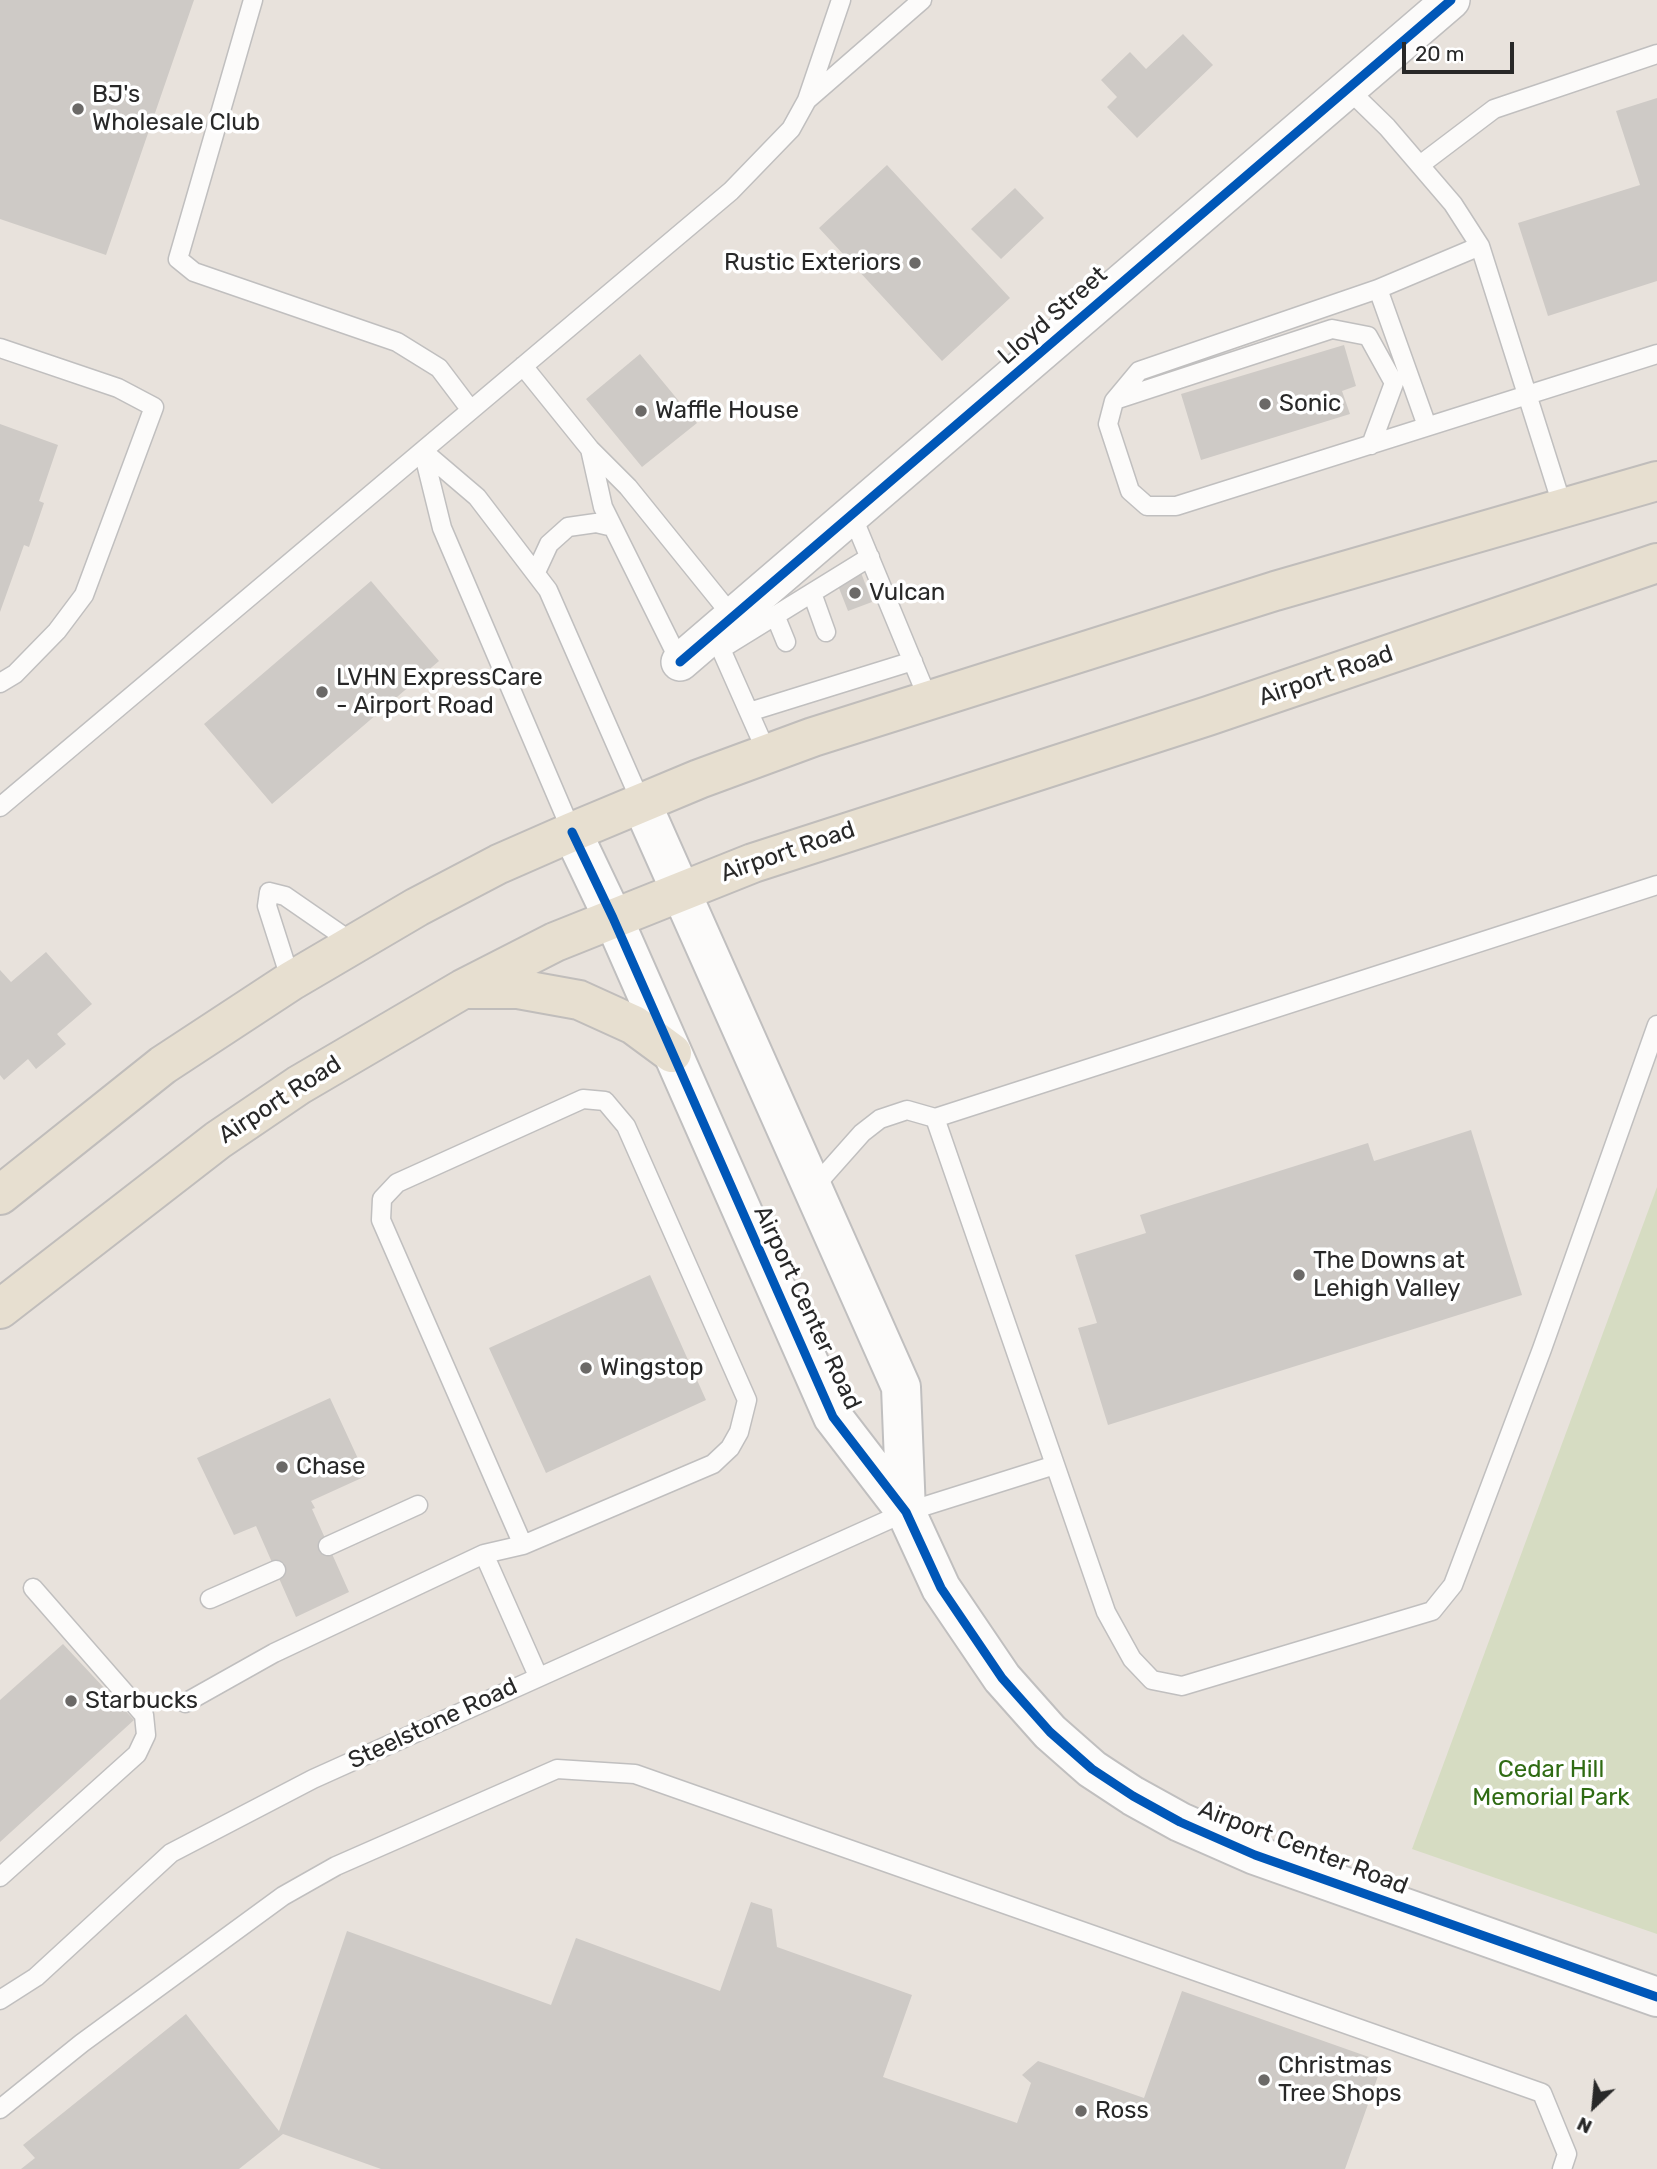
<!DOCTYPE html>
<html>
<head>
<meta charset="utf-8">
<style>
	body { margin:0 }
	#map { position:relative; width:1657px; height:2169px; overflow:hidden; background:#e8e2dc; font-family:Rubik,sans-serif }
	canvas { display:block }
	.north { position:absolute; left:1559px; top:2071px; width:70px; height:70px; -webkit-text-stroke:5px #fff; paint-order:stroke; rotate:206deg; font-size:19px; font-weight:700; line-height:28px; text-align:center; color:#282828 }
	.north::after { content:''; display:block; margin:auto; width:24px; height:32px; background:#282828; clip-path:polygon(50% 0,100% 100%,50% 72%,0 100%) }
	.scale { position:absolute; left:1402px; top:42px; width:112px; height:32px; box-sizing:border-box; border:4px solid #282828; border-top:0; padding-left:9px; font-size:21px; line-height:24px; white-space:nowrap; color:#282828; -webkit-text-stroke:5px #fff; paint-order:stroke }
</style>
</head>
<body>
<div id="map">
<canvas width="1657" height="2169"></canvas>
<div class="north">N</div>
<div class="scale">20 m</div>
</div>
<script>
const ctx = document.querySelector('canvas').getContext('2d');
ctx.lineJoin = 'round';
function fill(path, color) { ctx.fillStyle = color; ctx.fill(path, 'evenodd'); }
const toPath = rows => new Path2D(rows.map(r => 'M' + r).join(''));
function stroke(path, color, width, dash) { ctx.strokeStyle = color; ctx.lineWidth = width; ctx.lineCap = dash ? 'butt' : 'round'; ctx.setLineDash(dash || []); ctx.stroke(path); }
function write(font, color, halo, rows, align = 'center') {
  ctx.font = font + ' Rubik,sans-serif'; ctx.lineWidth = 7; ctx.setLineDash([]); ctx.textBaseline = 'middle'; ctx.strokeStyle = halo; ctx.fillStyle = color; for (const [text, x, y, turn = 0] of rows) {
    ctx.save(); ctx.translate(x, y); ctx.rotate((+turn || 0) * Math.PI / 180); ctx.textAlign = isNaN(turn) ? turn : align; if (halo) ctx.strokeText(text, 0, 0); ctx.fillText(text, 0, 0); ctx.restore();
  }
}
fill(toPath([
	[1657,1187,1657,1934,1412,1849]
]), '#d6dcc2');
fill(toPath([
	[0,0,194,0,106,255,0,219],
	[1183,34,1213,65,1137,138,1107,107,1117,97,1101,80,1130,52,1146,69],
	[1657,98,1657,281,1548,316,1518,223,1640,185,1616,111],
	[887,165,1010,298,942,361,819,228],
	[1015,188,1044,218,1001,259,971,229],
	[1344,345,1356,386,1342,391,1350,414,1201,460,1181,394],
	[640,354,697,423,642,467,586,399],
	[0,424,58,445,39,501,44,503,29,547,24,545,0,612],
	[860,570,872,602,848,611,837,583],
	[371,581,439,661,272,804,204,724],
	[46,952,92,1004,57,1034,66,1044,36,1069,28,1059,4,1080,0,1075,0,970,11,982],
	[1471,1130,1522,1295,1108,1425,1078,1328,1097,1323,1075,1255,1146,1233,1140,1215,1368,1143,1374,1161],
	[650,1275,706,1400,546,1473,489,1348],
	[330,1398,366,1476,311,1501,315,1508,312,1509,349,1592,296,1617,256,1526,234,1535,197,1458],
	[63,1644,134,1720,0,1842,0,1700],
	[751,1902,772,1909,777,1947,912,1995,883,2077,1017,2123,1031,2083,1022,2075,1038,2061,1144,2098,1182,1991,1383,2062,1345,2169,381,2169,283,2134,239,2169,21,2169,35,2158,23,2145,186,2014,279,2131,347,1931,551,2005,576,1938,720,1991]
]), '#cecac6');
const lane = toPath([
	[253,0,178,259,194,272,397,342,439,368,470,409],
	[1348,89,1387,127,1453,204,1480,246,1563,508],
	[807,100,922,0],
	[1420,165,1494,109,1657,54],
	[1480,246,1378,289,1139,371,1114,401,1108,424,1130,491,1147,506,1176,506,1657,354],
	[1378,289,1427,426],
	[0,348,118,388,154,407,84,595,57,631,15,674,0,683],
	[523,366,590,449,628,487,733,617],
	[1115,400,1332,329,1368,336,1394,383,1371,445],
	[590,449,603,507,680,662],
	[423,451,477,497,548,590,641,802],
	[423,451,442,528,572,832],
	[852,515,929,701],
	[536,572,549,544,568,527,596,523,613,527],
	[812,593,826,632],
	[775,615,786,642],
	[716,638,767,753],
	[721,649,870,557],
	[749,712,913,661],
	[0,807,731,191,791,129,807,100,841,0],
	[291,981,267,906,269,892,285,896,353,943],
	[935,1118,1106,1612,1132,1659,1152,1680,1182,1686,1432,1611,1453,1585,1542,1349,1657,1025],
	[814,1187,862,1133,880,1119,907,1110,935,1118,1657,885],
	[523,1545,381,1220,382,1199,397,1183,583,1099,605,1101,626,1126,747,1400,739,1432,730,1448,713,1464,523,1545,484,1554,538,1676],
	[328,1546,418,1505],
	[210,1599,276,1570],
	[185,1703,274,1653,484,1554],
	[0,1877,137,1754,146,1735,144,1715,33,1588],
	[0,2000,36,1977,171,1853,313,1779,906,1512,1055,1465],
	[0,2109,82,2043,283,1896,336,1866,557,1769,635,1774,1542,2093,1567,2154,1562,2169]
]);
const street = toPath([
	[680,662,1451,0]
]);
const secondary = toPath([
	[641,802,901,1387,906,1512],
	[572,832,613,918,833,1417,906,1512,941,1588,1002,1678,1050,1732,1092,1769,1133,1796,1180,1822,1255,1855,1657,1997]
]);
const primary = toPath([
	[468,989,518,989,579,1000,634,1025,672,1053],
	[0,1195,163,1065,291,981,417,907,499,864,572,832,699,779,813,737,1275,591,1657,481],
	[0,1309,218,1140,299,1085,463,989,555,942,753,863,1208,716,1657,563]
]);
stroke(lane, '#c0bfbf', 21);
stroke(street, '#c0bfbf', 40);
stroke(secondary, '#c0bfbf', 42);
stroke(primary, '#c0bdbb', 42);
stroke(lane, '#fcfbfa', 18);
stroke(street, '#fcfbfa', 37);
stroke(secondary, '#fcfbfa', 38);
stroke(primary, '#e7dfd0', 38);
stroke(toPath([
	[680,662,1451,0],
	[572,832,613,918,833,1417,906,1512,941,1588,1002,1678,1050,1732,1092,1769,1133,1796,1180,1822,1255,1855,1657,1997]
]), '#0057b8', 9);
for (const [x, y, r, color] of [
	[78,109,7,"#6b6967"],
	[915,263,7,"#6b6967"],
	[1265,404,7,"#6b6967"],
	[641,411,7,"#6b6967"],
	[855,593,7,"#6b6967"],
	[322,692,7,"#6b6967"],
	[1299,1275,7,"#6b6967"],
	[586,1368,7,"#6b6967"],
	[282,1467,7,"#6b6967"],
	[71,1701,7,"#6b6967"],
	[1264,2080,7,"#6b6967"],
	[1081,2111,7,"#6b6967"]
]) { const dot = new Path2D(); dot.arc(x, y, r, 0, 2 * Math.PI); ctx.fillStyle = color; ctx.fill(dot); stroke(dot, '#fff', 2.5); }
write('24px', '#282828', '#fff', [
	["BJ's",92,95],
	["Wholesale Club",92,123],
	["Rustic Exteriors",901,263,"right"],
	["Sonic",1279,404],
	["Waffle House",655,411],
	["Vulcan",869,593],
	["LVHN ExpressCare",336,678],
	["- Airport Road",336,706],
	["The Downs at",1313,1261],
	["Lehigh Valley",1313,1289],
	["Wingstop",600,1368],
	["Chase",296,1467],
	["Starbucks",85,1701],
	["Christmas",1278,2066],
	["Tree Shops",1278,2094],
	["Ross",1095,2111]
], 'left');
write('24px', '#282828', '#fff', [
	["Lloyd Street",1053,316,-41],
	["Airport Road",1326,676,-19],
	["Airport Road",788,852,-19],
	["Airport Road",280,1100,-33],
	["Airport Center Road",807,1308,65],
	["Steelstone Road",433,1724,-25],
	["Airport Center Road",1303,1848,21]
]);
write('24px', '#2f6b13', '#fff', [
	["Cedar Hill",1551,1770],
	["Memorial Park",1551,1798]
]);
</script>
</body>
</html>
